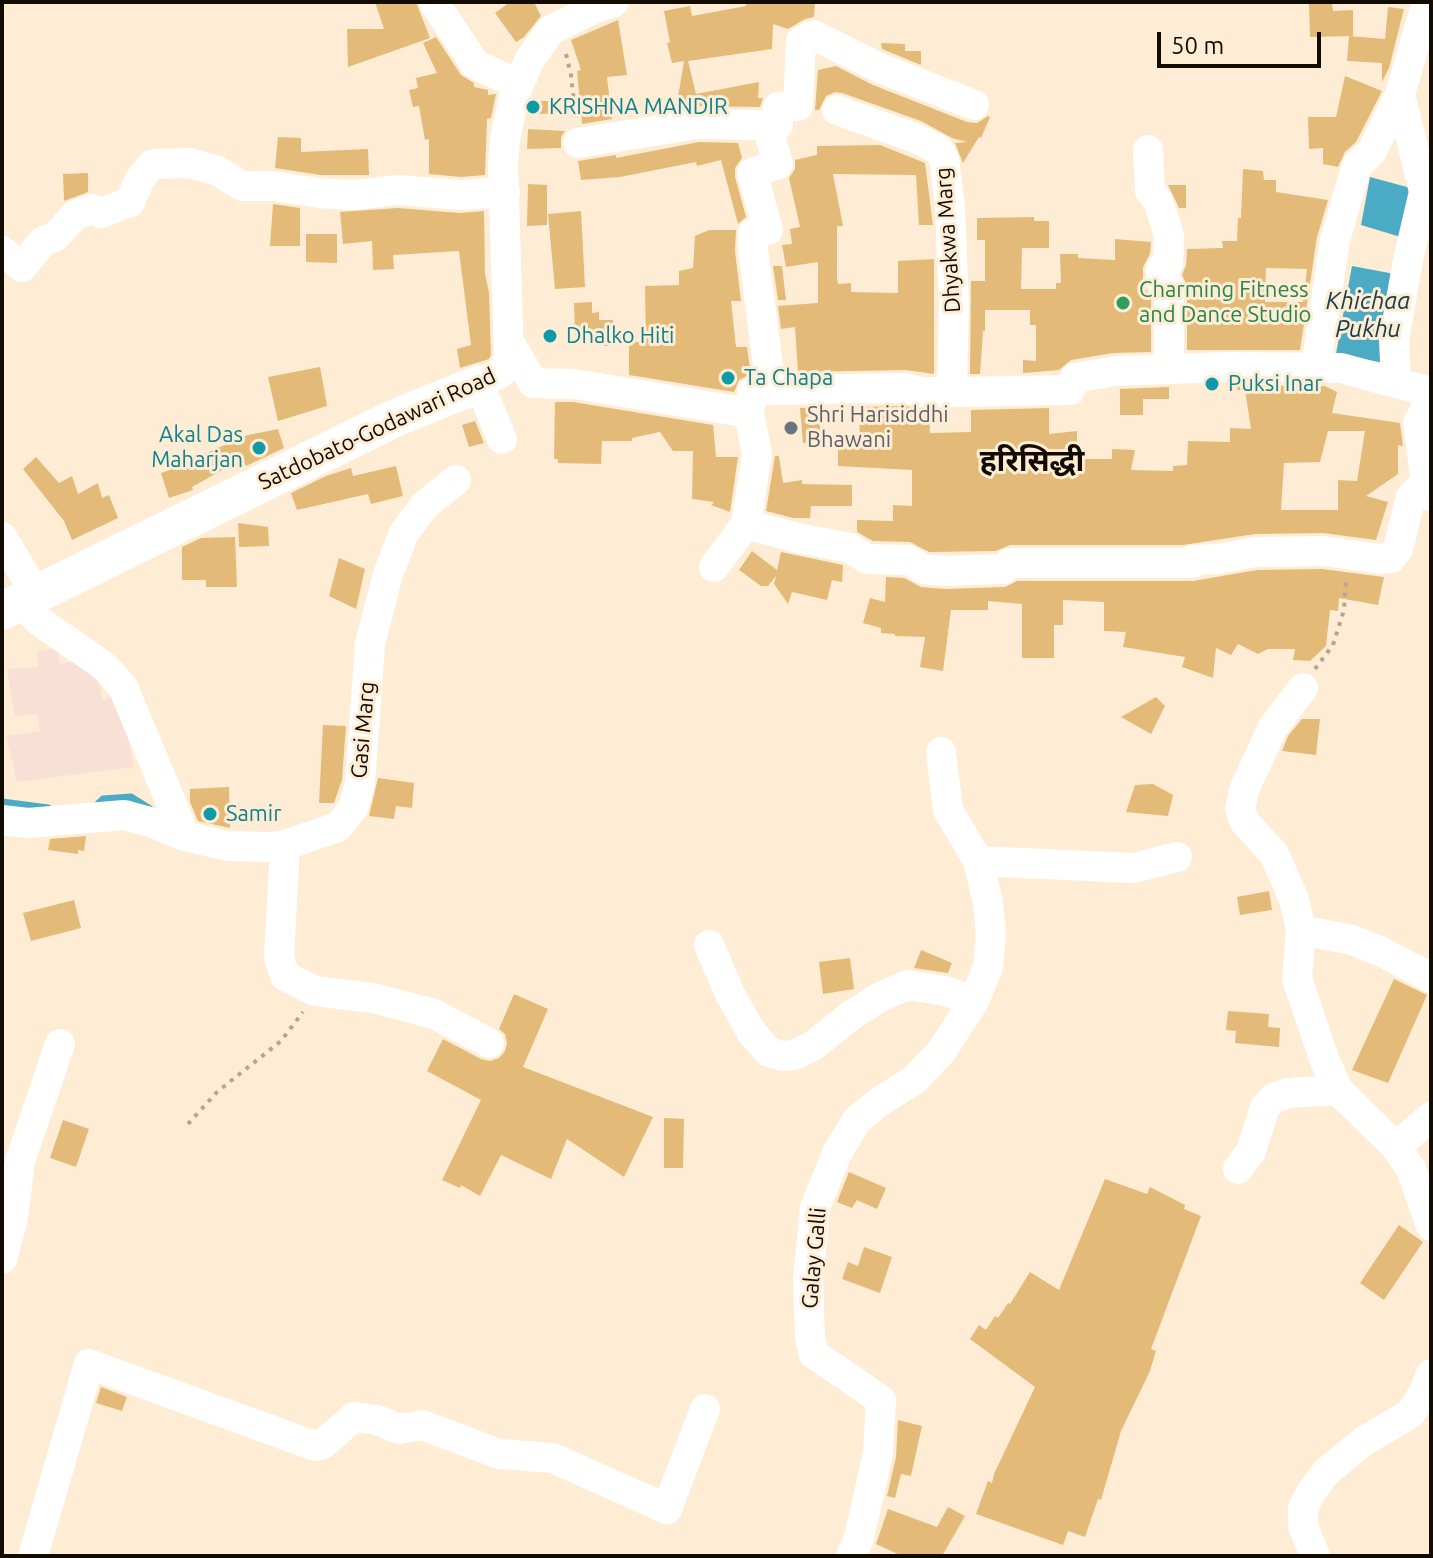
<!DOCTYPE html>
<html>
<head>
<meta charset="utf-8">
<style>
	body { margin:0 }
	#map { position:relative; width:1433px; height:1558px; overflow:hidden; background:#feedd4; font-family:Ubuntu,sans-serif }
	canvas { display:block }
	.frame { position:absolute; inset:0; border:4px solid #120b02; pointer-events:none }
	.scale { position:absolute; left:1157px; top:32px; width:164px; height:36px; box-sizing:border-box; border:4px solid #120b02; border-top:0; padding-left:10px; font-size:24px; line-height:28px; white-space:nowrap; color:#120b02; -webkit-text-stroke:6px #feedd4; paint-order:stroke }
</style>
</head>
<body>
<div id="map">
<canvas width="1433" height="1558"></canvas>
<div class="frame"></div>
<div class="scale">50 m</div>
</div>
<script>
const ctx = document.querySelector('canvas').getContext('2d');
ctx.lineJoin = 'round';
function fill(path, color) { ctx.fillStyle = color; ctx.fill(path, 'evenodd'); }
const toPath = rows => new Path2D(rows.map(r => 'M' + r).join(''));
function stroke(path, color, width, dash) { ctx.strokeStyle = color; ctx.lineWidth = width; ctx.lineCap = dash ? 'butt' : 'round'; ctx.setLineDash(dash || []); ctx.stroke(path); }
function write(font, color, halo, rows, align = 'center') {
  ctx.font = font + ' Ubuntu,"Noto Sans Devanagari",sans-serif'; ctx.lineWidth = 6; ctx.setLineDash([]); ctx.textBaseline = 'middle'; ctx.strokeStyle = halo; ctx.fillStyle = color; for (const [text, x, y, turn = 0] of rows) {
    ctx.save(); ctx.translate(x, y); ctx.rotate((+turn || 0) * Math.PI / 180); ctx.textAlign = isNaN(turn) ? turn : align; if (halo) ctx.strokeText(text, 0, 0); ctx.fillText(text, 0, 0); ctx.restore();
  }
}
fill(toPath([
	[57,648,60,664,95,657,102,700,120,695,134,767,17,782,6,736,40,731,37,714,15,716,7,669,38,667,37,651]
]), '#f8e0d6');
fill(toPath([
	[1370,177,1418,190,1404,238,1361,225],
	[1352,266,1400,275,1384,363,1336,354]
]), '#4babc4');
stroke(toPath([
	[2,802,48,808],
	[96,806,103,799,131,797,150,809]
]), '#4babc4', 7);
fill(toPath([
	[375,2,416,2,430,38,348,67,347,29,384,29],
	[510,2,534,2,541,16,524,37,516,42,495,13],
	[746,2,815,2,814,17,805,19,788,29,773,24,772,49,688,61,696,94,759,82,758,98,763,98,760,107,698,106,676,109,684,61,672,63,667,43,670,42,664,11,690,6,692,16,746,6],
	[1332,3,1333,11,1353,10,1353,36,1310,37,1309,4],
	[1388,7,1404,9,1389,68,1382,82,1382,63,1347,61,1349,36,1385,39],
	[618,20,627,75,607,77,612,119,582,124,577,71,581,70,571,40],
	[436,37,461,75,474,83,474,87,488,90,488,95,496,94,491,118,487,119,485,175,461,177,429,174,429,139,425,140,419,106,413,107,409,90,418,88,416,78,437,73,423,43],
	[881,43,905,44,905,51,921,51,921,65,882,49],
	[836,66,873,85,967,122,977,123,988,116,990,117,981,138,979,137,963,163,955,143,967,142,952,138,921,121,842,93,835,92,826,96,819,110,815,110,818,70],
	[1345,76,1382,91,1356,142,1345,152,1338,167,1323,164,1323,148,1309,149,1308,117,1336,117],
	[532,101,554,101,555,113,528,115],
	[528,129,565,131,561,137,561,148,527,149],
	[278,137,301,138,301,152,368,149,369,175,321,175,275,168],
	[699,142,738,143,742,158,735,168,735,177,746,217,738,224,721,160,697,166,696,162,620,177,581,180,578,161,616,155,616,158],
	[880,145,925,163,933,225,919,225,916,175,833,174,843,226,837,226,837,279,838,284,851,283,851,292,898,293,898,261,934,259,934,374,906,370,798,372,795,327,781,329,778,306,818,303,818,262,786,267,782,245,792,244,790,229,800,227,789,178,795,169,795,160,817,155,817,146],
	[1243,169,1263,171,1264,180,1276,180,1276,192,1328,200,1317,237,1300,350,1187,350,1187,286,1182,275,1186,265,1187,249,1223,248,1222,241,1237,241,1238,218,1241,218],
	[1266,268,1307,269,1303,302,1265,302],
	[88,173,88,192,64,201,63,174],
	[528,184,547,185,547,225,527,226],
	[1168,185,1186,185,1186,208,1179,208],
	[273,204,300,208,300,246,270,246],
	[398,208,460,213,484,211,485,274,489,293,491,355,489,359,460,368,457,349,471,345,459,251,393,255,394,269,373,270,372,241,343,244,340,212],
	[581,211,585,287,555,289,548,214],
	[1034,217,1034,221,1049,221,1049,248,1022,248,1021,289,1056,289,1056,283,1061,283,1060,254,1078,254,1078,258,1115,260,1115,239,1151,242,1150,254,1143,267,1143,281,1145,289,1151,296,1151,352,1113,353,1071,360,1059,370,1023,373,1023,360,1036,361,1036,325,1030,325,1030,310,985,310,985,331,983,331,980,374,970,374,971,281,985,281,985,240,977,240,977,218],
	[709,230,736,230,735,251,741,301,731,301,736,347,747,347,751,374,739,380,734,392,629,375,629,342,646,342,645,286,679,285,679,271,693,268,695,236],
	[306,234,337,234,337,263,306,262],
	[773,266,782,266,786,300,778,300],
	[592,302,592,313,599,312,599,320,613,320,614,346,599,346,593,336,575,337,574,303],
	[320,367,327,406,278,421,268,377],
	[1237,385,1289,386,1289,388,1325,386,1337,392,1332,413,1400,423,1403,446,1398,445,1398,474,1366,496,1388,502,1376,540,1323,533,1255,534,1183,545,1010,545,996,551,929,552,910,542,873,541,857,532,857,520,893,521,893,505,912,506,912,470,838,466,838,446,860,446,859,407,904,406,929,410,930,433,971,432,971,410,1049,408,1049,434,1077,431,1077,459,1112,459,1112,449,1135,450,1131,470,1173,471,1173,466,1187,465,1188,441,1230,442,1230,428,1251,429,1245,390,1237,390],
	[1328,431,1365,431,1357,481,1338,480,1338,510,1281,510,1284,463,1320,462],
	[1169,387,1169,399,1143,399,1143,415,1120,415,1120,389],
	[555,402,573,402,713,425,716,457,738,457,730,512,711,505,714,502,692,499,693,451,673,451,660,432,632,438,632,441,602,441,601,464,558,463,558,459,554,459],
	[819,407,821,442,803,443,800,408],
	[475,421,484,443,469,447,462,425],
	[278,429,284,448,246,466,242,459,192,487,193,490,169,498,161,473,206,457,204,454,248,435],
	[775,456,779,456,783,483,802,480,802,484,852,485,852,506,811,506,810,518,793,518,766,511],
	[36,457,59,483,72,476,78,494,98,483,102,498,109,495,118,518,72,540,64,521,23,469],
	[396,466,403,496,371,504,368,494,297,510,291,493,326,476,351,468,353,476],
	[238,523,268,527,269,546,239,547],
	[235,537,237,587,206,587,206,580,182,580,182,547,201,538],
	[752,551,777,570,781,552,843,565,842,582,832,580,827,600,792,592,788,604,774,584,776,576,768,586,761,586,739,570],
	[339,558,365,569,356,609,329,596],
	[1322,569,1384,577,1378,605,1339,598,1338,611,1330,610,1326,646,1310,661,1293,660,1295,649,1268,649,1258,654,1238,644,1231,655,1216,648,1213,678,1182,667,1185,657,1123,647,1126,632,1104,631,1104,602,1063,600,1063,625,1054,625,1054,658,1022,658,1022,604,988,601,988,610,951,610,943,671,920,667,925,637,895,636,895,634,881,633,881,628,863,623,870,598,885,602,886,577,904,578,921,587,945,589,1005,587,1017,581,1193,581,1257,570],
	[1156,697,1165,706,1151,734,1121,717],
	[1302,719,1320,719,1316,755,1282,751,1288,736],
	[323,725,346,726,342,780,334,803,319,803],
	[378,778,414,783,412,808,396,806,394,819,369,816],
	[1153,784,1173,795,1168,816,1126,812,1135,785],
	[229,787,230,828,198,821,190,802,190,789],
	[86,836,84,851,78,850,78,854,48,850,50,839],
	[1269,891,1272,910,1240,915,1237,897],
	[74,900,81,928,31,941,23,913],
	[921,950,952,963,948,973,914,968],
	[850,958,854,989,823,994,819,962],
	[1394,979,1427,995,1388,1083,1352,1070],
	[514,994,548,1009,523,1067,653,1117,624,1177,567,1139,551,1179,501,1155,480,1196,461,1185,460,1188,442,1180,481,1100,427,1071,443,1039,481,1059,490,1061,499,1058,505,1051,507,1043,505,1034,499,1029],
	[1228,1011,1269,1014,1268,1027,1280,1028,1279,1047,1235,1043,1236,1031,1226,1030],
	[664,1118,684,1119,683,1168,664,1168],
	[63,1120,89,1129,76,1167,50,1158],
	[849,1172,886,1188,877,1209,857,1200,852,1208,837,1202],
	[1105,1179,1147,1194,1150,1187,1185,1205,1184,1209,1201,1216,1151,1349,1156,1351,1150,1371,1121,1431,1101,1500,1098,1499,1085,1537,1068,1531,1063,1545,976,1514,988,1481,992,1483,994,1474,1035,1387,970,1339,979,1325,986,1330,995,1316,998,1318,1008,1303,1010,1304,1030,1272,1059,1290],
	[1399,1225,1423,1242,1384,1300,1360,1283],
	[864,1247,892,1257,880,1293,842,1279,848,1262,858,1266],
	[101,1387,127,1397,122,1411,96,1403],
	[898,1420,922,1426,911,1476,901,1474,895,1498,887,1496,896,1457],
	[948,1507,965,1516,942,1556,902,1556,876,1544,888,1509,937,1527]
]), '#e4ba79');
stroke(toPath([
	[566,54,571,75,576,120],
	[1315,669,1333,645,1344,610,1346,578],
	[188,1124,217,1092,281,1041,303,1012]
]), '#b4a692', 4, [4, 6]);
stroke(toPath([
	[434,2,475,64,517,84],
	[1400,94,1424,192,1408,260,1394,340,1396,383,1431,392],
	[837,110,915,138,938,149,944,159,950,207,954,303,952,392],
	[578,143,698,124,767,125],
	[1148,150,1150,191,1158,201,1169,235,1168,264,1161,268,1161,281,1169,286,1169,369],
	[2,251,22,267,43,241,55,237,75,215,92,209,101,213,130,202,140,179,153,164,190,163,218,171,242,186,273,186,319,193,353,195,398,190,461,195,505,192],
	[510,343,533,383,575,384,749,413,752,392,765,390,906,388,920,392,952,392,1070,390,1075,378,1116,371,1224,367,1341,368,1396,383],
	[1316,367,1335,240,1357,165,1371,153,1400,94,1427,2],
	[771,390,753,249,753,233,768,230,752,173,778,164,767,125,778,125,778,107,798,106,801,41,813,35,880,68,974,105],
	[1431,405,1425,410,1418,422,1426,483,1431,496],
	[502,439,479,384,502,372,509,359,503,165,505,139,514,96,530,59,551,30,593,9,614,2],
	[456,480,424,506,404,533,388,574,370,644,360,783,353,808,338,827,285,845,279,958,285,976,315,991,373,998,434,1014,489,1043],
	[746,524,797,538,850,548,867,559,909,560,923,569,944,571,1004,569,1010,563,1193,563,1193,560,1218,559,1255,552,1323,551,1380,559,1391,558,1398,549,1411,497,1426,483],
	[2,537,36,594],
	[714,567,746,524,757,454,749,413],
	[1303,688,1273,727,1244,790,1240,809,1244,821,1274,854,1294,899,1301,930,1297,979,1325,1061,1338,1090,1396,1147,1411,1169,1431,1226],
	[2,820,28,823,124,815,150,822,185,836,123,687,104,666,39,621,20,602],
	[185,836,227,846,270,847,285,845],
	[978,861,1134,868,1177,857],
	[1301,930,1352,940,1380,951,1431,978],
	[709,945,730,994,752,1033,769,1052,782,1056,794,1055,813,1046,850,1016,882,996,908,985,945,991,974,1001],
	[1396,1147,1431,1117],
	[1238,1169,1251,1151,1265,1107,1274,1098,1288,1093,1338,1090],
	[2,1259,13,1218,20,1161,60,1044],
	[33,1556,89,1364,315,1446,323,1444,354,1417,377,1420,399,1429,422,1425,499,1454,553,1458,667,1509,705,1409],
	[851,1556,859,1538,878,1453,881,1400,814,1354,810,1338,808,1280,815,1208,837,1153,857,1120,879,1102,914,1080,941,1052,974,1001,988,967,991,936,988,902,978,861,948,810,941,752],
	[1315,1556,1303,1526,1303,1508,1310,1494,1326,1472,1364,1441,1410,1414,1423,1394,1431,1374]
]), '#fff', 30);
stroke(toPath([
	[2,611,395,418,479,384]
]), '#fff', 38);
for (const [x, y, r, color] of [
	[533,107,8,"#0f9aa8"],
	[1123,303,8,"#2e9e5b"],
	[550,336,8,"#0f9aa8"],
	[728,378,8,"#0f9aa8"],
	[1212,384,8,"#0f9aa8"],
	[791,428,8,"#6b7280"],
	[259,448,8,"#0f9aa8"],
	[210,814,8,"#0f9aa8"]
]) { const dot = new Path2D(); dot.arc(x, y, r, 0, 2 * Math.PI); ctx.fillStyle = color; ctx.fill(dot); stroke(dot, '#feedd4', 3); }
write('22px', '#0d838f', '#feedd4', [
	["KRISHNA MANDIR",549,107],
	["Dhalko Hiti",566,336],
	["Ta Chapa",744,378],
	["Puksi Inar",1228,384],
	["Akal Das",243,435,"right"],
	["Maharjan",243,460,"right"],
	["Samir",226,814]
], 'left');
write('22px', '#120b02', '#feedd4', [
	["Dhyakwa Marg",948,240,-94],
	["Satdobato-Godawari Road",377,429,-25],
	["Gasi Marg",363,730,-85],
	["Galay Galli",814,1258,-85]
]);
write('22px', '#27864d', '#feedd4', [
	["Charming Fitness",1139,290],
	["and Dance Studio",1139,315]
], 'left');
write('22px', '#5b616d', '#feedd4', [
	["Shri Harisiddhi",807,415],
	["Bhawani",807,440]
], 'left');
write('italic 24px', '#15404c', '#feedd4', [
	["Khichaa",1368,301],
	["Pukhu",1368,329]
]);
write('bold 30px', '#120b02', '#feedd4', [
	["हरिसिद्धी",1032,461]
]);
</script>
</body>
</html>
